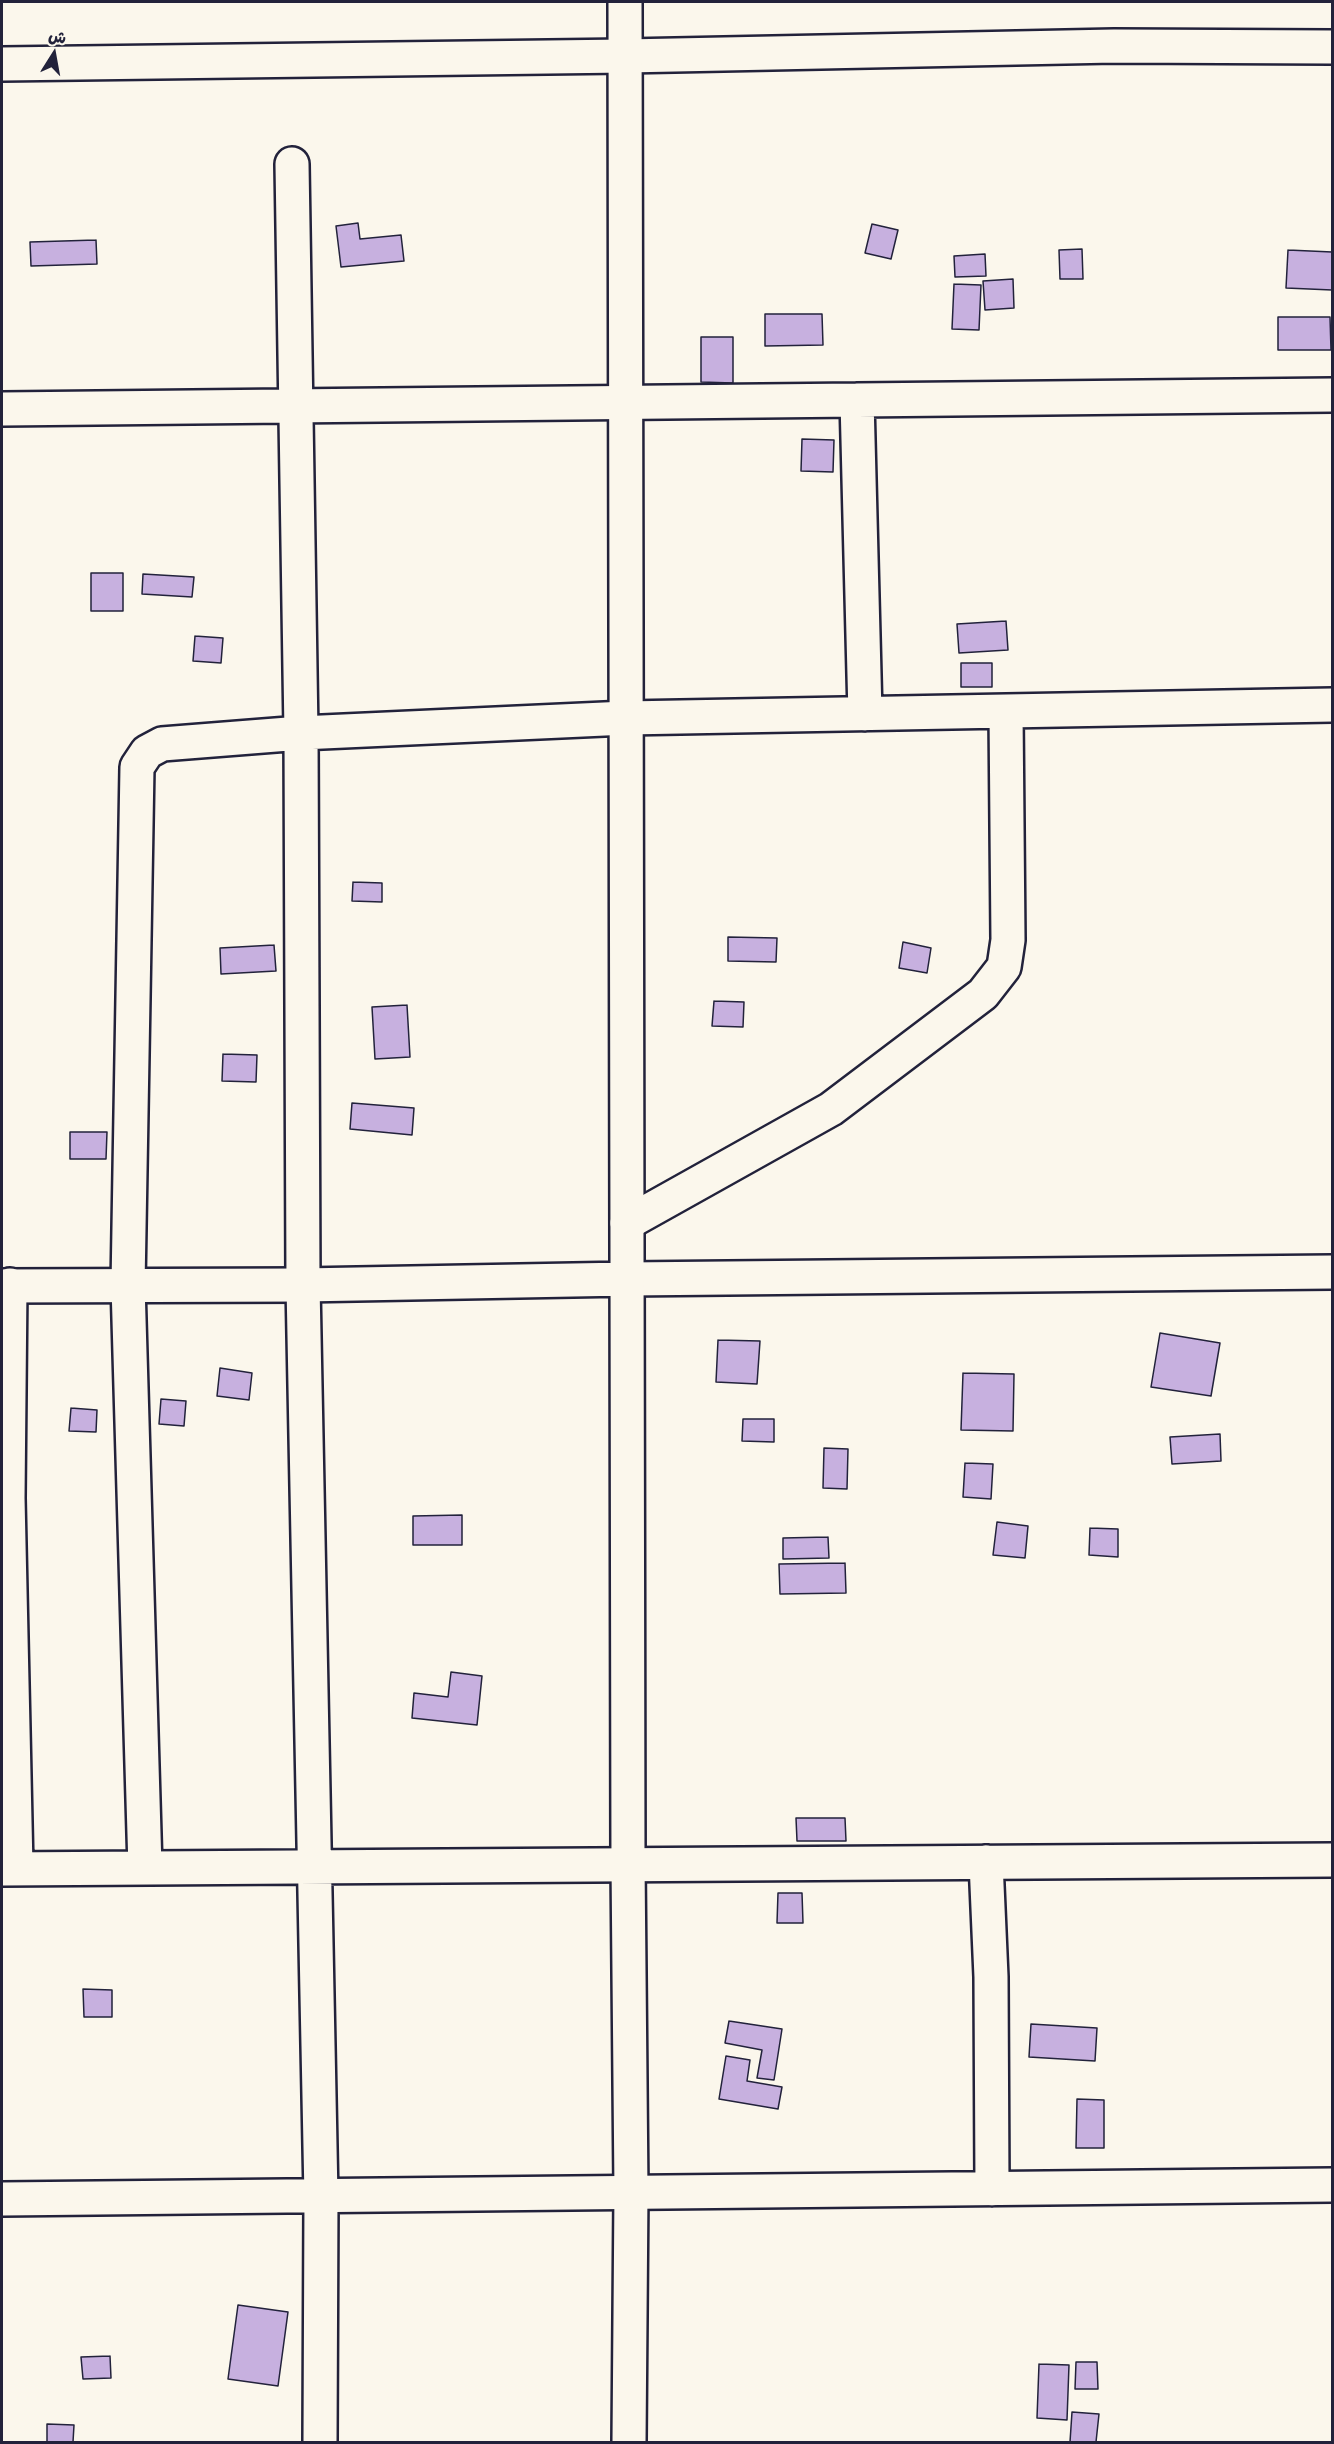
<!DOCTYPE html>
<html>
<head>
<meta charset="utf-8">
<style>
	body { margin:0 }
	#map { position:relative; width:1334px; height:2444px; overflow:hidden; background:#fbf7ec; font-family:Mali,"Playpen Sans Arabic",sans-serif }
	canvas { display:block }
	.frame { position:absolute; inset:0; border:3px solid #22223b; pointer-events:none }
	.north { position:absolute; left:24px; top:24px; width:60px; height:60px; -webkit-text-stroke:4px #fbf7ec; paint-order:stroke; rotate:11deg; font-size:16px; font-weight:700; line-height:24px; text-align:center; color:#22223b }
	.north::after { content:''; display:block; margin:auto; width:21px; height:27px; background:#22223b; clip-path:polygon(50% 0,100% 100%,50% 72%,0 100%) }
</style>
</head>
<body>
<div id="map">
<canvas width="1334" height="2444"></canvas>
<div class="frame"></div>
<div class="north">ش</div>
</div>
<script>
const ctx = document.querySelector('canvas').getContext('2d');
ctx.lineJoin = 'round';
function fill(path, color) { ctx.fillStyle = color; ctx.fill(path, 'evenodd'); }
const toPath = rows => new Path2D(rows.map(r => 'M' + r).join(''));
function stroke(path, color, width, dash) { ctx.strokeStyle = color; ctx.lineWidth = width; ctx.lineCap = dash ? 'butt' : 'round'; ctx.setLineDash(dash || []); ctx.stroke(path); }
const building = toPath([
	[358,223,360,239,401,235,404,261,341,267,336,226,358,223],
	[872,224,898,230,891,259,865,253,872,224],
	[96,240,97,264,31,266,30,242,96,240],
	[1082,249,1083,279,1060,279,1059,250,1082,249],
	[1288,250,1332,252,1332,290,1286,288,1288,250],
	[985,254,986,276,955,277,954,256,985,254],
	[1013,279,1014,308,985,310,983,281,1013,279],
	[954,284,981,285,979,330,952,329,954,284],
	[765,314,822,314,823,345,765,346,765,314],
	[1278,317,1330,317,1331,350,1278,350,1278,317],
	[701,337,733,337,733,383,701,382,701,337],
	[802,439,834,440,833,472,801,471,802,439],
	[91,573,123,573,123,611,91,611,91,573],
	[143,574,194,577,192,597,142,594,143,574],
	[1006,621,1008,650,959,653,957,624,1006,621],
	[195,636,223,638,221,663,193,661,195,636],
	[961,663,992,663,992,687,961,687,961,663],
	[353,882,382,883,382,902,352,901,353,882],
	[728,937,777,938,776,962,728,961,728,937],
	[903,942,931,948,927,973,899,968,903,942],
	[274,945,276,971,221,974,220,948,274,945],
	[714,1001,744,1002,743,1027,712,1026,714,1001],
	[407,1005,410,1057,375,1059,372,1007,407,1005],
	[223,1054,257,1055,256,1082,222,1081,223,1054],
	[352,1103,414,1108,412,1135,350,1129,352,1103],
	[70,1132,107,1132,106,1159,70,1159,70,1132],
	[1160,1333,1220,1343,1211,1396,1151,1387,1160,1333],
	[718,1340,760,1341,757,1384,716,1382,718,1340],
	[220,1368,252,1373,249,1400,217,1396,220,1368],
	[963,1373,1014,1374,1013,1431,961,1430,963,1373],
	[161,1399,186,1401,184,1426,159,1424,161,1399],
	[71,1408,97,1410,96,1432,69,1431,71,1408],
	[743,1419,774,1419,774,1442,742,1441,743,1419],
	[1220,1434,1221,1461,1172,1464,1170,1437,1220,1434],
	[824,1448,848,1449,847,1489,823,1488,824,1448],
	[965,1463,993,1464,991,1499,963,1497,965,1463],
	[462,1515,462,1545,413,1545,413,1516,462,1515],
	[997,1522,1028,1526,1025,1558,993,1555,997,1522],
	[1090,1528,1118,1529,1118,1557,1089,1555,1090,1528],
	[828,1537,829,1558,783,1559,783,1538,828,1537],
	[845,1563,846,1593,780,1594,779,1564,845,1563],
	[451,1672,482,1676,477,1725,412,1718,414,1693,448,1697,451,1672],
	[796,1818,845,1818,846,1841,797,1841,796,1818],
	[778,1893,802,1893,803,1923,777,1923,778,1893],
	[83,1989,112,1990,112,2017,84,2017,83,1989],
	[729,2021,782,2029,774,2080,757,2078,762,2050,725,2043,729,2021],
	[1031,2024,1097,2028,1095,2061,1029,2057,1031,2024],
	[726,2056,750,2060,747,2081,782,2087,778,2109,719,2099,726,2056],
	[1077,2099,1104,2100,1104,2148,1076,2148,1077,2099],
	[238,2305,288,2312,278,2386,228,2379,238,2305],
	[110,2356,111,2378,83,2379,81,2357,110,2356],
	[1076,2362,1097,2362,1098,2389,1075,2389,1076,2362],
	[1039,2364,1069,2365,1067,2420,1037,2418,1039,2364],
	[1072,2412,1099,2414,1096,2442,1070,2442,1072,2412],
	[47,2424,74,2425,73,2442,47,2442,47,2424]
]);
fill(building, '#c7b0df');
stroke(building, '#22223b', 1.5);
const street = toPath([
	[2,64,626,56,1114,46,1332,47],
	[292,164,301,733,303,1285,321,2197,320,2442],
	[857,400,865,714],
	[2,409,1332,395],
	[627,1223,831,1109,983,994,1004,967,1008,940,1006,712],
	[627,1279,1332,1272],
	[10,1285,8,1498,16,1868],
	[986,1862,991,1977,992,2189],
	[145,1868,128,1285,137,767,147,752,162,744,301,733,626,718,1332,705],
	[2,1869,1332,1860],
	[2,2199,1332,2185]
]);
const secondary = toPath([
	[625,2,628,1863,631,2191,629,2442],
	[2,1286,303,1285,627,1279]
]);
stroke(street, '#22223b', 38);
stroke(secondary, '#22223b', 38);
stroke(street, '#fbf7ec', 33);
stroke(secondary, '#fbf7ec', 33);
</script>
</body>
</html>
